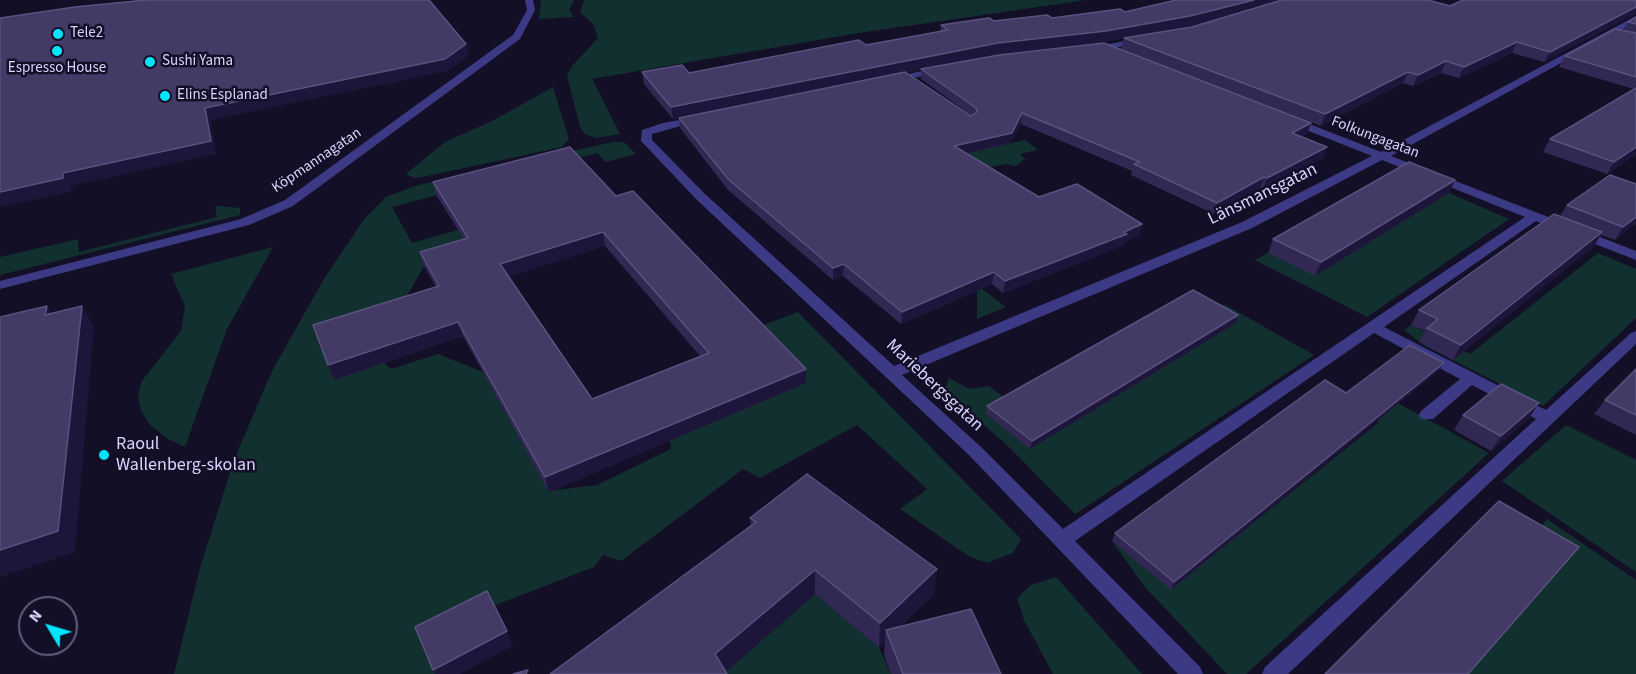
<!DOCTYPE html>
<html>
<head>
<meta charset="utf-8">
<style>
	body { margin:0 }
	#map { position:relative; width:1636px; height:674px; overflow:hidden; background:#130f26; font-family:"Source Sans 3",sans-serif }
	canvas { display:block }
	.north { position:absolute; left:18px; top:596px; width:60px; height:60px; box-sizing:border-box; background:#130f26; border:2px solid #625e7d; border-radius:50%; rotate:308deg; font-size:16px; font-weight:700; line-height:24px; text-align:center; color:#d9d4ff }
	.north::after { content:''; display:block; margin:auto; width:21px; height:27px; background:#00e5ff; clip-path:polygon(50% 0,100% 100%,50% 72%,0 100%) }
</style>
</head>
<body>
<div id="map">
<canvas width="1636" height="674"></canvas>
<div class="north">N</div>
</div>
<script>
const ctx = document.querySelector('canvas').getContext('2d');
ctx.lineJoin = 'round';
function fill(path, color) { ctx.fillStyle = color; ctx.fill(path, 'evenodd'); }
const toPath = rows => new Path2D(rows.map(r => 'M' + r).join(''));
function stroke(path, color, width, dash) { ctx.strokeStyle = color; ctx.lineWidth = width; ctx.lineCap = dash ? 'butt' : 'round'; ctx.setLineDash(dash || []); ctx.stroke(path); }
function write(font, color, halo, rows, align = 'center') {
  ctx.font = font + ' "Source Sans 3",sans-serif'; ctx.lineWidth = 5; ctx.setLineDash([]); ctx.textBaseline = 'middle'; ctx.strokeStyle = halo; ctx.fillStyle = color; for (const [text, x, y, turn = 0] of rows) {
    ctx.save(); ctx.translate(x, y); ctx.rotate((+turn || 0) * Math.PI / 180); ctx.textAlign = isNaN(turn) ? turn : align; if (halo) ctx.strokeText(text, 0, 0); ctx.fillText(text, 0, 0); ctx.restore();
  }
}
fill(toPath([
	[541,0,574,0,569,10,574,17,539,19],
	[584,0,1086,0,859,33,592,79,620,134,596,138,585,134,580,127,567,76,572,66,598,38,593,24,580,12],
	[553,87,569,139,562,147,427,176,414,178,406,174,445,142,492,121],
	[1025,140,1038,150,1020,154,1025,159,1016,166,1006,164,985,168,966,153],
	[613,142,624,142,636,154,606,162,597,153,392,207,412,243,489,221,499,234,424,266,396,315,384,363,391,369,438,354,483,372,549,491,597,485,671,449,670,440,723,340,798,312,1021,539,1013,553,987,563,970,557,900,509,927,489,857,425,760,478,743,469,621,561,603,555,594,567,493,606,436,674,174,674,200,568,234,460,272,371,325,277,365,218,386,197,415,186],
	[1449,193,1509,219,1367,317,1255,260,1268,253],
	[220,206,240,208,240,215,0,275,0,257,78,239,79,252,217,217,215,207],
	[273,247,227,329,185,447,168,439,150,425,141,411,138,397,141,382,181,331,185,306,171,274],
	[1598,253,1636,269,1636,318,1543,406,1425,346,1404,330,1411,325,1470,354],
	[977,285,1006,307,977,319],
	[1224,304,1314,355,1075,514,1006,444,944,391,949,378,969,389,989,386,1009,401],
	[1374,390,1489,453,1246,674,1227,674,1144,586,1112,541,1171,589,1379,422,1352,406],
	[1566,425,1636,460,1636,572,1502,481],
	[1547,519,1636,580,1636,674,1468,674,1572,556,1534,533],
	[1056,577,1142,674,1053,674,1024,620,1017,598,1031,585],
	[815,594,879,648,891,674,723,674]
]), '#12302f');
fill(toPath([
	[525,0,533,0,535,10,520,39,293,206,249,225,0,289,0,281,241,219,285,200,513,35,527,10,525,0],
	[1636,16,1636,22,1391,156,1636,251,1636,260,1536,221,1384,327,1546,410,1631,333,1636,331,1636,344,1288,674,1262,674,1265,667,1536,419,1472,385,1433,419,1421,419,1419,415,1421,411,1460,379,1374,333,1075,541,1200,667,1203,674,1178,674,969,455,696,199,641,141,642,130,663,123,702,116,702,120,652,134,652,140,704,193,894,366,1242,222,1372,156,1286,122,1286,118,1294,118,1381,152,1636,16],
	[1382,160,1525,217,1063,529,981,447,902,375,1252,228,1382,160],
	[1141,38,1146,41,1144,43,1093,51,1088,48,1141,38],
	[939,67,944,70,942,72,892,82,887,79,939,67]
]), '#3d3a85');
fill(toPath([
	[1636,0,1544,62,1512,53,1459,78,1441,73,1413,86,1403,83,1321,126,1121,49,1124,38,1104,42,997,54,673,119,644,84,642,72,689,73,866,45,940,31,941,25,994,21,1052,18,1125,12,1450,6],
	[1225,17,1192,27,1133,37,1188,27],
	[1636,17,1636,154,1607,174,1543,152,1550,139,1634,89,1559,67,1565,56,1623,31,1628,22],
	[921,69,1307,134,1301,137,1323,158,1263,189,1260,188,1214,214,1131,175,1132,171,1021,124,1010,143,966,154,1039,197,1142,224,1139,236,1125,241,1124,245,1003,293,992,284,901,324,843,276,833,280,728,190,680,128,679,118,972,116,921,79],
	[1455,180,1449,193,1315,276,1268,253,1273,239],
	[433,182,616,196,806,383,549,492,463,336,334,380,328,365,436,287,424,266,420,252,464,239,436,195],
	[605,246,701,357,592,399,509,276],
	[1636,184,1636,223,1615,240,1601,235,1594,246,1453,360,1419,342,1425,331,1411,325,1419,310,1560,216,1567,205],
	[1238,315,1236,323,1030,449,986,414,987,406],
	[1444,363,1439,370,1171,590,1112,541,1115,533,1346,393],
	[1636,369,1636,435,1594,414,1605,400],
	[1539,403,1529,418,1491,451,1454,430,1463,415],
	[750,518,934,594,900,627,1001,674,891,674,884,655,885,641,879,648,815,594,550,674,751,526]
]), '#312854');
fill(toPath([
	[1254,0,1289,0,1188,27,1104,42,997,54,673,119,671,107,998,43],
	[1636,7,1636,14,1544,62,1550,52],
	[1517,42,1512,53,1459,78,1464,67],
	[466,44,469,55,448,71,211,120,216,154,71,186,71,192,0,207,0,192,63,173,205,108],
	[1446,61,1441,73,1413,86,1418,75],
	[1408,72,1403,83,1321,126,1325,114],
	[1022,113,1021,124,1010,143,952,157,954,146],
	[1311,123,1307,134,1288,144,1292,133],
	[1327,147,1323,158,1263,189,1267,178],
	[1636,147,1636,154,1607,174,1614,162],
	[1264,177,1260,188,1214,214,1217,203],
	[1455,180,1449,193,1315,276,1321,262],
	[1636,217,1636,223,1615,240,1623,227],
	[1142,224,1139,236,1125,241,1124,245,1003,293,1005,281],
	[603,232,605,246,504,278,500,264],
	[1602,232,1594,246,1453,360,1461,345],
	[844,264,843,276,833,280,833,268],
	[994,272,992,284,901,324,902,312],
	[47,306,60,326,45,315],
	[82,306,94,326,75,552,0,577,0,550],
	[1238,315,1236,323,1030,449,1032,441],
	[458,322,463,336,334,380,328,365],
	[1444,363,1439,370,1171,590,1174,582],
	[806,369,806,383,549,492,545,477],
	[1539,403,1529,418,1491,451,1501,436],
	[937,569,934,594,889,638,886,630,885,641,879,648,880,623],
	[815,570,815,594,723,674,715,654],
	[507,631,513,646,460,674,435,674,433,670]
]), '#1d163a');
const building = toPath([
	[146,0,429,0,466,44,445,59,205,108,211,141,63,173,63,178,0,192,0,18,75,7,146,0],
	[1176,0,1254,0,1190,16,1106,31,998,43,671,107,642,72,682,65,689,73,859,40,866,45,948,30,941,25,989,18,994,21,1047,15,1052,18,1120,9,1125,12,1176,0],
	[1282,0,1428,0,1450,6,1463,0,1636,0,1636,7,1550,52,1517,42,1464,67,1446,61,1418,75,1408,72,1325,114,1124,38,1192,27,1282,0],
	[1636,17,1636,24,1628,22,1636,17],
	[1615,29,1636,33,1636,77,1565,56,1615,29],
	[1104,43,1311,123,1292,133,1327,147,1267,178,1264,177,1217,203,1134,164,1140,162,1022,113,1012,133,954,146,1039,197,1077,184,1142,224,1124,232,1127,234,1005,281,994,272,902,312,844,264,833,268,728,179,679,118,905,72,971,116,977,112,976,108,921,69,999,55,1104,43],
	[1636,88,1636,147,1614,162,1550,139,1636,88],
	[570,147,616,196,633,191,806,369,545,477,458,322,328,365,313,325,439,286,420,252,468,238,433,182,570,147],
	[603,232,709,353,592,399,500,264,603,232],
	[1409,162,1455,180,1321,262,1273,239,1409,162],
	[1610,175,1636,184,1636,217,1623,227,1567,205,1610,175],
	[1554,214,1602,232,1461,345,1427,328,1438,319,1419,310,1554,214],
	[1193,290,1238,315,1032,441,987,406,1193,290],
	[47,306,45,315,82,306,58,531,0,550,0,317,47,306],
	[1410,345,1444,363,1174,582,1115,533,1325,380,1346,393,1410,345],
	[1636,369,1636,415,1605,400,1636,369],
	[1501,384,1539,403,1501,436,1463,415,1501,384],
	[807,474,937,569,880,623,815,570,715,654,727,674,550,674,756,522,750,518,807,474],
	[1499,501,1579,547,1468,674,1325,674,1499,501],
	[487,591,507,631,433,670,415,627,487,591],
	[971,609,1001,674,903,674,886,630,971,609],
	[528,670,526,674,513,674,528,670]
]);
fill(building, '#433a66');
stroke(building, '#5a527e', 1.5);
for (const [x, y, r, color] of [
	[58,34,6,"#00e5ff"],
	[57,51,6,"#00e5ff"],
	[150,62,6,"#00e5ff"],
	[165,96,6,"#00e5ff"],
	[104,455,6,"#00e5ff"]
]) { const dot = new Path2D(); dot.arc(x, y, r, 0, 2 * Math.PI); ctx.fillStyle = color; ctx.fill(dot); stroke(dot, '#130f26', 2); }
write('15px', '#d9d4ff', '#130f26', [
	["Tele2",70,34],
	["Sushi Yama",162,62],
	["Espresso House",57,69,"center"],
	["Elins Esplanad",177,96]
], 'left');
write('15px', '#d9d4ff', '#130f26', [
	["Folkungagatan",1375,138,21],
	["Köpmannagatan",317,161,-34]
]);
write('18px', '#d9d4ff', '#130f26', [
	["Länsmansgatan",1263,195,-26],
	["Mariebergsgatan",934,386,43]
]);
write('18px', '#d9d4ff', '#130f26', [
	["Raoul",116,445],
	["Wallenberg-skolan",116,466]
], 'left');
</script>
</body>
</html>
